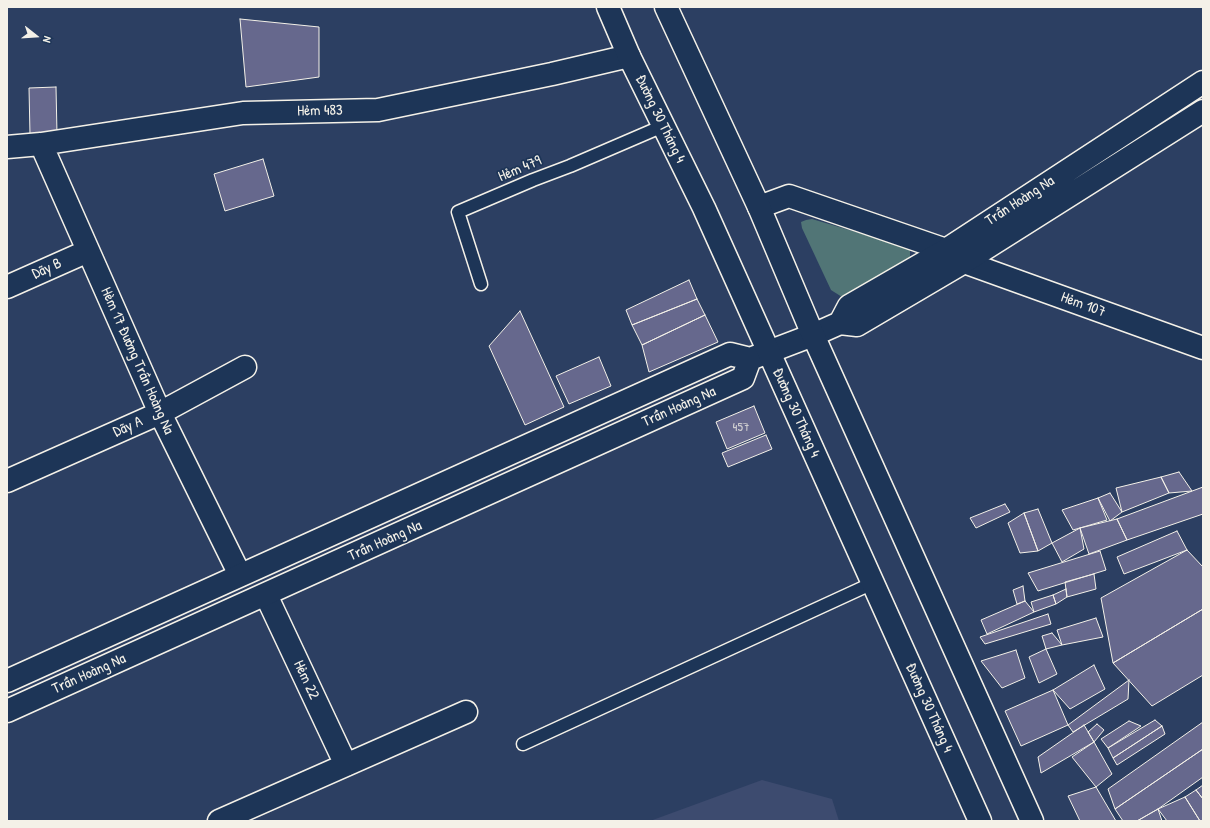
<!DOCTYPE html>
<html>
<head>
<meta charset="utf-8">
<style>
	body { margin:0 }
	#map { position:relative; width:1210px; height:828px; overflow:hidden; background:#2c3f62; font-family:"Patrick Hand",sans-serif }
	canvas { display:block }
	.frame { position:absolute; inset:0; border:8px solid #f4f1e8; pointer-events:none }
	.north { position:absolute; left:16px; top:16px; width:40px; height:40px; -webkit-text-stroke:3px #1d3557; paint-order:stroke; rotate:107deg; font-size:11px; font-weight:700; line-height:16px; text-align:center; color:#f4f1e8 }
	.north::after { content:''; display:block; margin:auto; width:14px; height:18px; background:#f4f1e8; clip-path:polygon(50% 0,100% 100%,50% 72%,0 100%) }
</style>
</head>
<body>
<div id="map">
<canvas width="1210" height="828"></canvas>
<div class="frame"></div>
<div class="north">N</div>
</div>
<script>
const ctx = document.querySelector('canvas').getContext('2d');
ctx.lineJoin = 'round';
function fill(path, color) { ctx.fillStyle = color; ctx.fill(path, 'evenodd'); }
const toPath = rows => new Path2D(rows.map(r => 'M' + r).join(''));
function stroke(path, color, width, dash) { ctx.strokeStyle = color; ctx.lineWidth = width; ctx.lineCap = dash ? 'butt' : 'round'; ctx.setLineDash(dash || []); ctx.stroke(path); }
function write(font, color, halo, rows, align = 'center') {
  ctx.font = font + ' "Patrick Hand",sans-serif'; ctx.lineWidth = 3.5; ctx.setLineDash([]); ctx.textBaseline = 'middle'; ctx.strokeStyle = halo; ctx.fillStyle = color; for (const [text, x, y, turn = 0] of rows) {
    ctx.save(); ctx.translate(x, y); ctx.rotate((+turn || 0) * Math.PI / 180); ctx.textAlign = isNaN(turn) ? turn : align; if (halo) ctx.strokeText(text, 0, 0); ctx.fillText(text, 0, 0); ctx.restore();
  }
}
fill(toPath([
	[762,780,832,799,839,821,650,821]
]), '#3d4b6f');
fill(toPath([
	[812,219,910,248,910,259,842,297,831,290,802,228,801,222,806,220]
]), '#517576');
const building = toPath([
	[240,19,319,27,319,77,246,87,240,19],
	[56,87,57,134,30,135,29,88,56,87],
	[263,159,274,196,225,211,214,174,263,159],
	[689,280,697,299,632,325,626,310,689,280],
	[697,299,705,315,642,345,632,325,697,299],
	[520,311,564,407,525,425,489,346,520,311],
	[705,315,718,342,649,372,642,345,705,315],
	[599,357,611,386,569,404,556,376,599,357],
	[754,406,765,433,727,449,716,422,754,406],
	[766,435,772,449,728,467,722,453,766,435],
	[1179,472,1192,491,1169,493,1161,477,1179,472],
	[1161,477,1169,493,1122,512,1116,488,1161,477],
	[1203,487,1203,514,1127,540,1117,519,1203,487],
	[1110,493,1122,512,1110,521,1098,498,1110,493],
	[1098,498,1107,520,1073,530,1062,510,1098,498],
	[1005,504,1010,512,976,528,970,518,1005,504],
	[1038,509,1052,543,1038,551,1024,513,1038,509],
	[1024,513,1038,551,1020,553,1008,523,1024,513],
	[1117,519,1127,540,1089,554,1080,528,1117,519],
	[1080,528,1084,549,1062,562,1052,543,1080,528],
	[1177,531,1187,550,1124,574,1117,557,1177,531],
	[1187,550,1203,567,1203,609,1113,663,1101,598,1187,550],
	[1100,551,1106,570,1038,591,1028,573,1100,551],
	[1094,574,1096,589,1067,597,1065,582,1094,574],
	[1023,586,1025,601,1017,604,1013,590,1023,586],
	[1066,589,1067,597,1056,604,1053,595,1066,589],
	[1053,595,1056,604,1034,612,1031,602,1053,595],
	[1025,601,1034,612,987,634,981,620,1025,601],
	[1203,609,1203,675,1152,706,1113,663,1203,609],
	[1048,614,1051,624,985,644,980,637,1048,614],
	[1096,618,1103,637,1062,645,1057,630,1096,618],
	[1052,633,1062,645,1046,649,1042,636,1052,633],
	[1046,649,1057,674,1039,683,1029,657,1046,649],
	[1016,650,1025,678,1002,688,981,661,1016,650],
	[1094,665,1105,689,1070,709,1053,690,1094,665],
	[1129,680,1128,699,1073,732,1068,725,1129,680],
	[1053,690,1068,725,1021,746,1005,711,1053,690],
	[1155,720,1162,726,1113,758,1108,748,1155,720],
	[1129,721,1141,726,1108,748,1101,739,1129,721],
	[1203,722,1203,749,1115,809,1108,789,1203,722],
	[1097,724,1104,730,1094,742,1088,732,1097,724],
	[1084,725,1094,742,1041,773,1038,757,1084,725],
	[1162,726,1165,734,1117,765,1113,758,1162,726],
	[1094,742,1112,774,1096,787,1072,757,1094,742],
	[1203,749,1203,777,1158,809,1137,821,1123,821,1115,809,1203,749],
	[1203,785,1203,799,1196,790,1203,785],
	[1096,787,1116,821,1080,821,1068,796,1096,787],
	[1196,790,1203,799,1203,821,1200,821,1185,797,1196,790],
	[1185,797,1200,821,1167,821,1158,809,1185,797],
	[1158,809,1162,821,1137,821,1158,809]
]);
fill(building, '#66688d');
stroke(building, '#f4f1e8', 1);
const service = toPath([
	[481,284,458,212,533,180,570,166,663,126],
	[523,744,873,583]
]);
const minor = toPath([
	[41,144,160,413,240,575],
	[7,147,41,144,243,113,378,110,552,74,629,56],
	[759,207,789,196,946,250],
	[7,287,88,251],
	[7,481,160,413,245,367],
	[266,595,346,765],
	[219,821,466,712]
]);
const tertiary = toPath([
	[964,262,1203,348]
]);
const secondary = toPath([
	[840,323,849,306,946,250,1203,82],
	[7,681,730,354,750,359,813,335,840,323,857,325,964,262,1203,111],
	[7,711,743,378,750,359]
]);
const primary = toPath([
	[608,7,629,56,704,208,980,821],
	[666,7,759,207,813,335,1032,821]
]);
stroke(service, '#f4f1e8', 15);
stroke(minor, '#f4f1e8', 25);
stroke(tertiary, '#f4f1e8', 25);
stroke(secondary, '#f4f1e8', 25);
stroke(primary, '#f4f1e8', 25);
stroke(service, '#1d3557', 12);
stroke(minor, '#1d3557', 22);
stroke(tertiary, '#1d3557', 22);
stroke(secondary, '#1d3557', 22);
stroke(primary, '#1d3557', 22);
write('13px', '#d0cfd1', null, [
	["457",741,428]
]);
write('15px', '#f4f1e8', '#1d3557', [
	["Hẻm 483",320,111,-1],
	["Đường 30 Tháng 4",660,119,64],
	["Hẻm 479",520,169,-23],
	["Trần Hoàng Na",1020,201,-33],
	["Dãy B",47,269,-24],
	["Hẻm 107",1083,305,20],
	["Hèm 17 Đường Trần Hoàng Na",137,361,66],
	["Trần Hoàng Na",679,407,-24],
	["Đường 30 Tháng 4",796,413,66],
	["Dãy A",128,427,-24],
	["Trần Hoàng Na",385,541,-24],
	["Trần Hoàng Na",89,674,-24],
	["Hẻm 22",306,680,65],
	["Đường 30 Tháng 4",929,708,66]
]);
</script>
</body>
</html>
